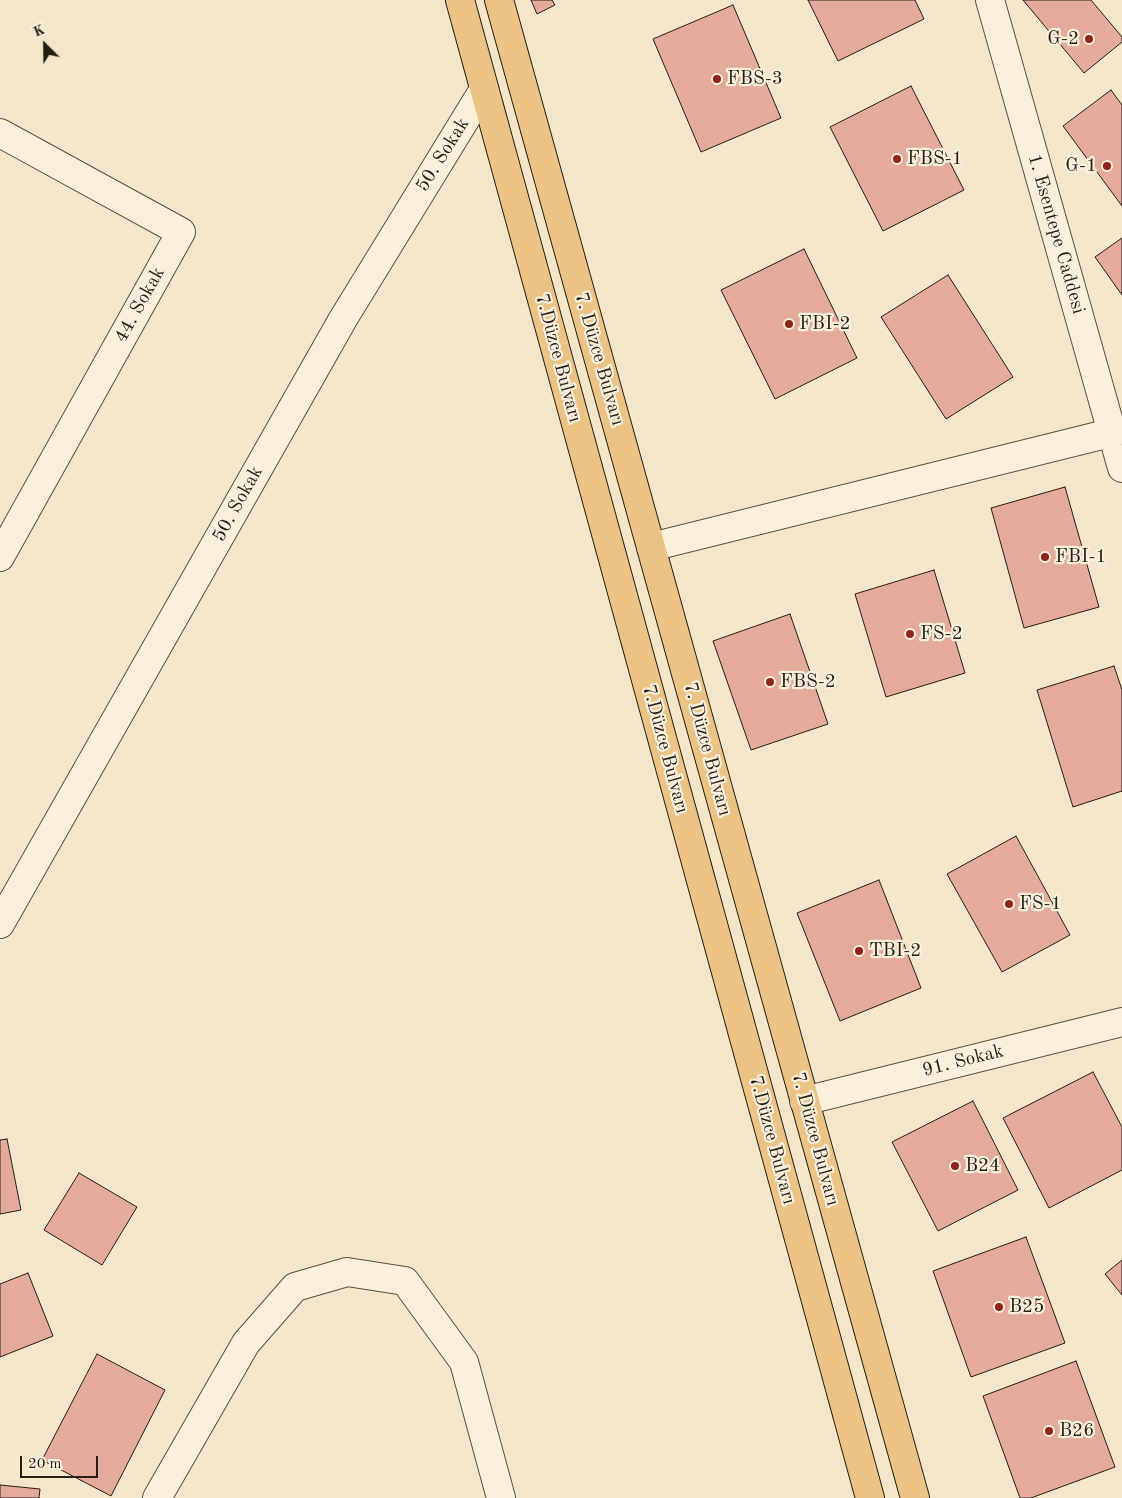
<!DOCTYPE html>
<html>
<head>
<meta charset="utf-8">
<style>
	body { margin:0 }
	#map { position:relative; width:1122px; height:1498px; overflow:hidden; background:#f4e6ca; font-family:"Old Standard TT",serif }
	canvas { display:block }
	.north { position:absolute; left:20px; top:20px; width:50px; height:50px; -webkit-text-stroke:4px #f8efdd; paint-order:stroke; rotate:337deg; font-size:14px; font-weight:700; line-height:20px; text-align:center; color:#261e12 }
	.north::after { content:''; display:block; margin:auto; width:18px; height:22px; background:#261e12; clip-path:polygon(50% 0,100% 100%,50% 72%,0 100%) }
	.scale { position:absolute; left:20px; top:1456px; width:78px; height:22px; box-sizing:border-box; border:2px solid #261e12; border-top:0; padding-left:6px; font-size:15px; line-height:18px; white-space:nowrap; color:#261e12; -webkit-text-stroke:4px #f8efdd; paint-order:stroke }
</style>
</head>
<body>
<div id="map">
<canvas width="1122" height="1498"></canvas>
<div class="north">K</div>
<div class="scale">20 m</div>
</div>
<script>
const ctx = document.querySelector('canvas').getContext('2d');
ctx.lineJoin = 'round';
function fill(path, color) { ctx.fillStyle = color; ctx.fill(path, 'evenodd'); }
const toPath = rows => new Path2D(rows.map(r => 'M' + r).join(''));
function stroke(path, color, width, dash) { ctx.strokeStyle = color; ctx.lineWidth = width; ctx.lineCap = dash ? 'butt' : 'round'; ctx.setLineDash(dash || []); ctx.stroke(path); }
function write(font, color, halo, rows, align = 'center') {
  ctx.font = font + ' "Old Standard TT",serif'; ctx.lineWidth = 4.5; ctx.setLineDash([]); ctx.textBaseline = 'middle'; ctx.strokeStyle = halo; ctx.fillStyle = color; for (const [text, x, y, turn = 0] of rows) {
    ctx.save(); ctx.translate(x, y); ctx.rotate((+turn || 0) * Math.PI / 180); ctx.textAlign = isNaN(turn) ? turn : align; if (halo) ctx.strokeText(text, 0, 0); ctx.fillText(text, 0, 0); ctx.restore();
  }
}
const building = toPath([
	[531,0,552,0,555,5,537,14,531,0],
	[808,0,915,0,924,19,838,61,808,0],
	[1023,0,1091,0,1122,37,1122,42,1084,73,1023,0],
	[733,5,781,118,701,152,653,39,733,5],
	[911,86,964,190,883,231,830,127,911,86],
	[1111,90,1122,105,1122,206,1063,126,1111,90],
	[1122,238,1122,295,1095,257,1122,238],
	[804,249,857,358,775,399,721,290,804,249],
	[948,275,1013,377,946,419,881,317,948,275],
	[1065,487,1099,607,1024,628,991,508,1065,487],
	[934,570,965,673,886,697,855,594,934,570],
	[790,614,828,724,751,750,713,641,790,614],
	[1114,666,1122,690,1122,791,1073,807,1037,690,1114,666],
	[1016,836,1070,935,1002,972,947,874,1016,836],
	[879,880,921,988,840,1021,797,913,879,880],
	[1093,1072,1122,1127,1122,1170,1049,1208,1003,1118,1093,1072],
	[973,1101,1018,1190,938,1231,892,1142,973,1101],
	[7,1139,21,1210,0,1214,0,1140,7,1139],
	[79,1173,137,1207,102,1265,44,1230,79,1173],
	[1026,1237,1065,1343,971,1377,933,1271,1026,1237],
	[1122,1260,1122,1295,1105,1274,1122,1260],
	[28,1273,53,1336,0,1357,0,1284,28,1273],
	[97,1354,165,1390,111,1496,42,1460,97,1354],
	[1076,1361,1115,1467,1031,1498,1020,1498,983,1396,1076,1361],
	[0,1485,40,1489,39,1498,0,1498,0,1485]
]);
fill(building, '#e4aa9b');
stroke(building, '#261e12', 1);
const minor = toPath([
	[990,0,1122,468],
	[0,133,181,232,0,557],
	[651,547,1122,430],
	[0,924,343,319,484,89],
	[804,1101,1122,1022],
	[157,1498,246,1343,295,1287,347,1272,405,1281,464,1362,501,1498]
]);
const major = toPath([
	[460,0,870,1498],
	[499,0,915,1498]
]);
stroke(minor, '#5a5040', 30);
stroke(major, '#261e12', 30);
stroke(minor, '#f8efdd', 28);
stroke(major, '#eac385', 28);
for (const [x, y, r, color] of [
	[1089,39,5,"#8f2418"],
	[717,79,5,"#8f2418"],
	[897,159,5,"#8f2418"],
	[1107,166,5,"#8f2418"],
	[789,324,5,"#8f2418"],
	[1045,557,5,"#8f2418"],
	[910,634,5,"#8f2418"],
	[770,682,5,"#8f2418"],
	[1009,904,5,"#8f2418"],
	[859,951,5,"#8f2418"],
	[955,1166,5,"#8f2418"],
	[999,1307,5,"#8f2418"],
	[1049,1431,5,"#8f2418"]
]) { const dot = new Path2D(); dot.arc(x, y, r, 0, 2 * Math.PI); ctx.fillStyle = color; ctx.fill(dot); stroke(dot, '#f8efdd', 2); }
write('19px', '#261e12', '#f8efdd', [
	["G-2",1079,39,"right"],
	["FBS-3",727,79],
	["FBS-1",907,159],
	["G-1",1097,166,"right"],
	["FBI-2",799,324],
	["FBI-1",1055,557],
	["FS-2",920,634],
	["FBS-2",780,682],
	["FS-1",1019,904],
	["TBI-2",869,951],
	["B24",965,1166],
	["B25",1009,1307],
	["B26",1059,1431]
], 'left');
write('19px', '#261e12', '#f8efdd', [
	["50. Sokak",443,155,-58],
	["1. Esentepe Caddesi",1056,234,74],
	["44. Sokak",140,305,-61],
	["7.Düzce Bulvarı",558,358,75],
	["7. Düzce Bulvarı",599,359,74],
	["50. Sokak",238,504,-61],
	["7.Düzce Bulvarı",665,749,75],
	["7. Düzce Bulvarı",707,749,75],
	["91. Sokak",963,1061,-14],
	["7. Düzce Bulvarı",815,1139,75],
	["7.Düzce Bulvarı",772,1140,75]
]);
</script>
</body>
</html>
